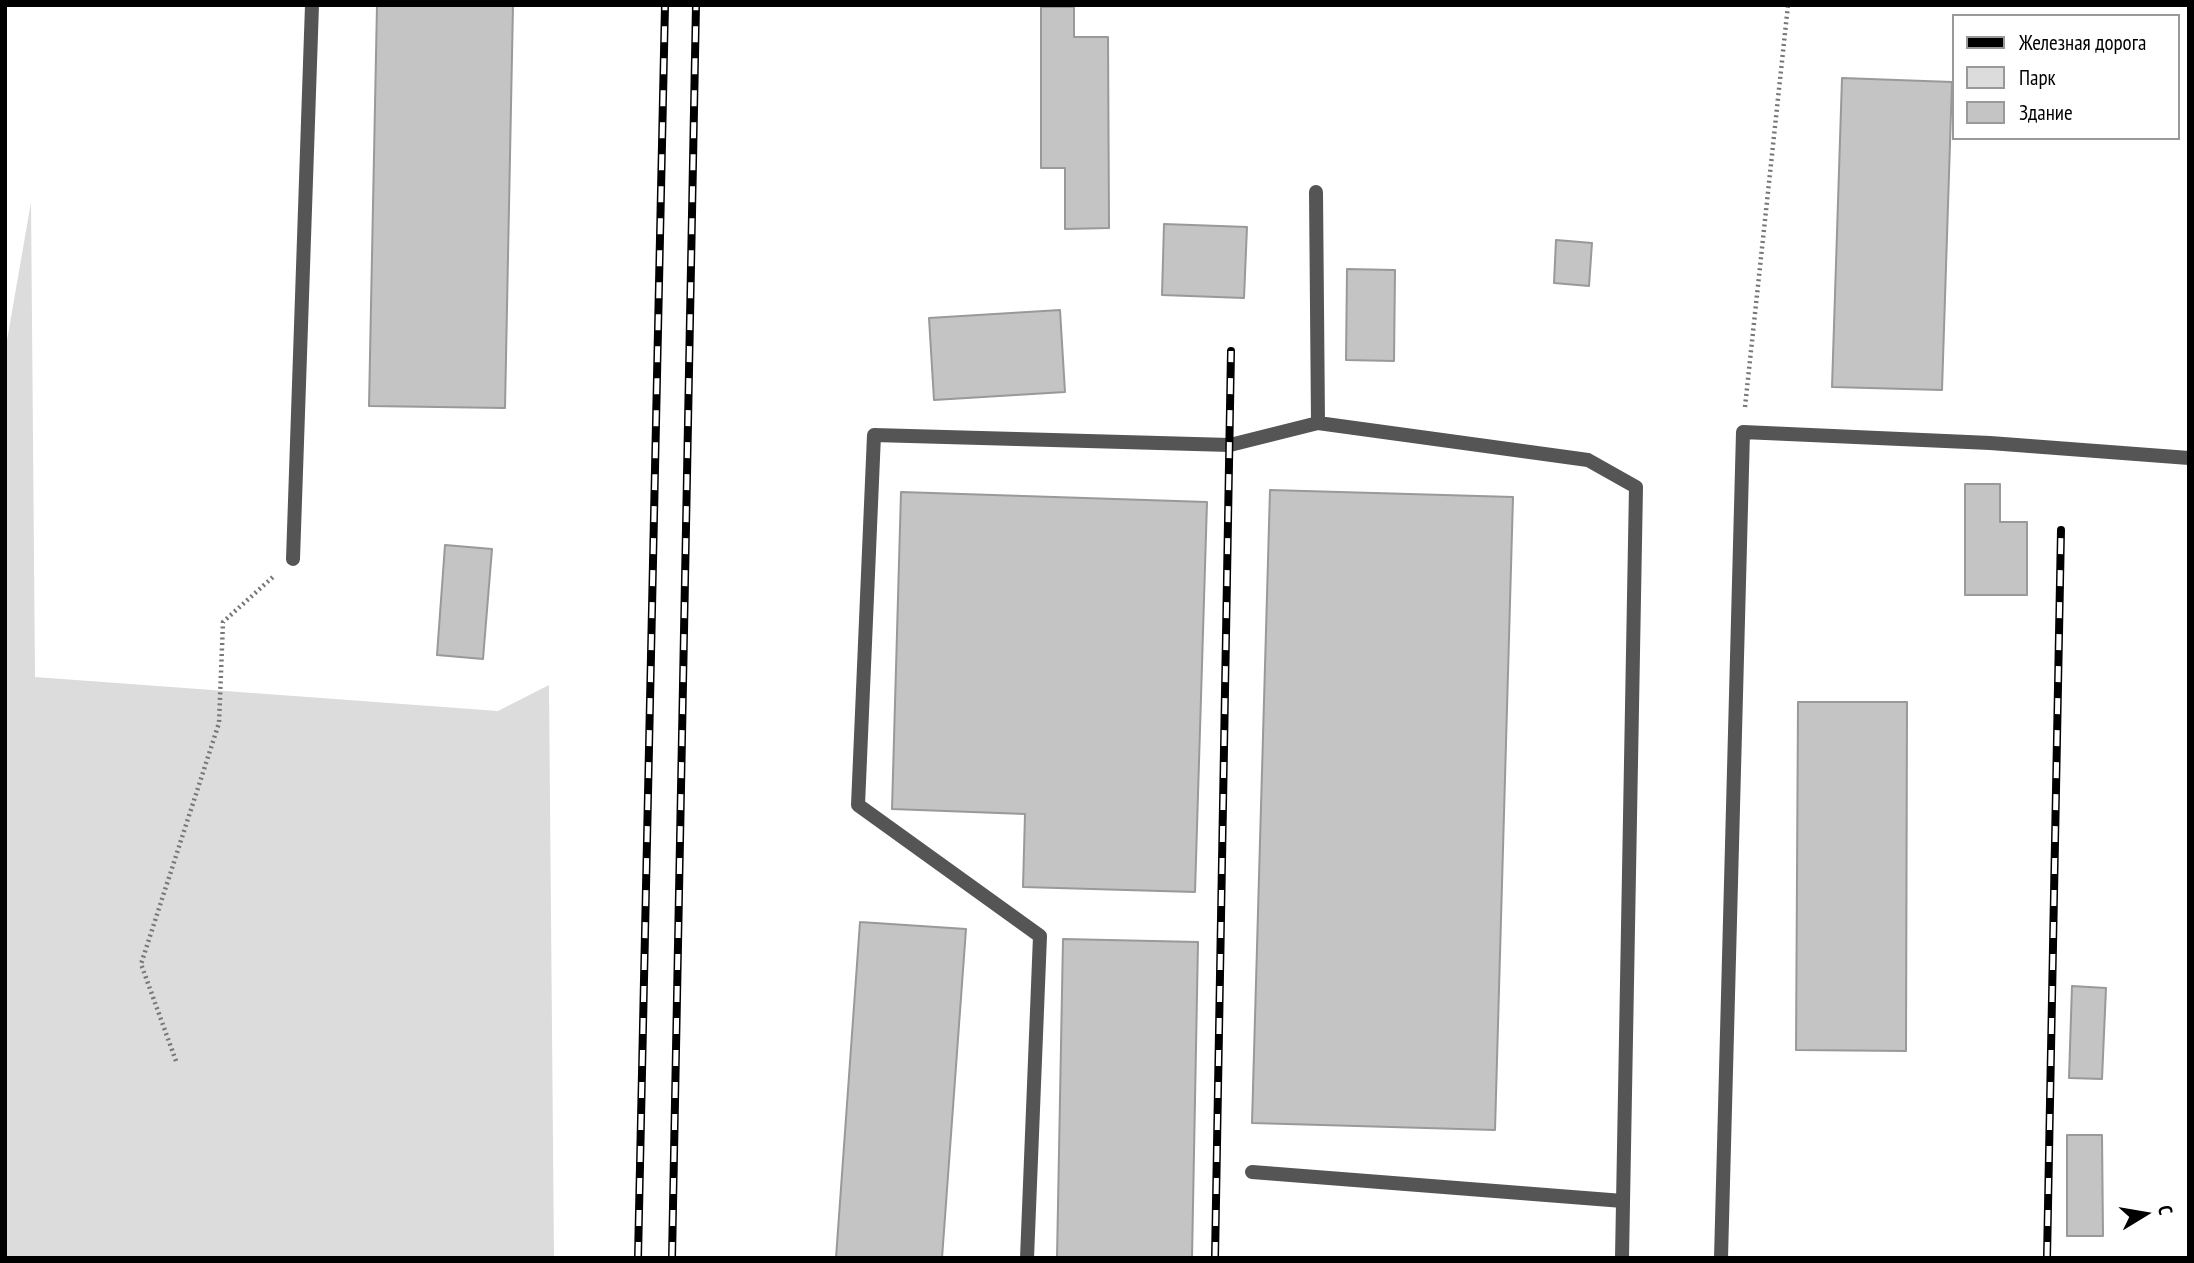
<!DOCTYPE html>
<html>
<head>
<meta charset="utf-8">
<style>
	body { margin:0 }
	#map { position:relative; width:2194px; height:1263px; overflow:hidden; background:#fff; font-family:"PT Sans Narrow",sans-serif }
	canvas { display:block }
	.frame { position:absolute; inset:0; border:7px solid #000; pointer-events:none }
	.legend { position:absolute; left:1952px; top:14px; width:228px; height:126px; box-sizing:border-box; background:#fff; border:2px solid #999; margin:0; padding:9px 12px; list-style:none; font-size:21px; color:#000 }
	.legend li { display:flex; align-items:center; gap:14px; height:35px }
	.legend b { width:35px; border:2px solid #999 }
	.north { position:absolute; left:2110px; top:1179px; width:70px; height:70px; -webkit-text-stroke:5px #fff; paint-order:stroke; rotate:79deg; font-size:19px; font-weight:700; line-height:28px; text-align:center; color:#000 }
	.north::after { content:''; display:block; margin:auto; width:24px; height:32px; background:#000; clip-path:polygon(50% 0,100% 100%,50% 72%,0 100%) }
</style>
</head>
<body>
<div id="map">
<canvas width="2194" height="1263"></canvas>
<div class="frame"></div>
<ul class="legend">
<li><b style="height:9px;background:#000"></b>Железная дорога</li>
<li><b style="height:19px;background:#dcdcdc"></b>Парк</li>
<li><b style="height:19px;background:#c4c4c4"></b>Здание</li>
</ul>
<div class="north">С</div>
</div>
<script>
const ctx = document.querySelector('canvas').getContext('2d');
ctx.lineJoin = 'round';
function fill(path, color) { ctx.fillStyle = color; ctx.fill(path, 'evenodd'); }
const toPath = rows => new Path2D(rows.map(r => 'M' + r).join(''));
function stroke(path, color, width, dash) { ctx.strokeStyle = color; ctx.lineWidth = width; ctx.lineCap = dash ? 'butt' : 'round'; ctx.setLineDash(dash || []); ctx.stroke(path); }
fill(toPath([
	[31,202,35,677,498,711,549,685,554,1258,5,1258,5,352]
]), '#dcdcdc');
const building = toPath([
	[377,5,513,5,505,408,369,406,377,5],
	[1041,7,1074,7,1074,37,1108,37,1109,228,1065,229,1065,168,1041,168,1041,7],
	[1842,78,1952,82,1942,390,1832,387,1842,78],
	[1164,224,1247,227,1244,298,1162,295,1164,224],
	[1556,240,1592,243,1589,286,1554,283,1556,240],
	[1347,269,1395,270,1394,361,1346,360,1347,269],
	[1060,310,1065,392,934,400,929,318,1060,310],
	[1965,484,2000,484,2000,522,2027,522,2027,595,1965,595,1965,484],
	[1270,490,1513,497,1495,1130,1252,1123,1270,490],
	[901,492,1207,502,1195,892,1023,887,1025,814,892,809,901,492],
	[445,545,492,549,483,659,437,655,445,545],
	[1798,702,1907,702,1906,1051,1796,1050,1798,702],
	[860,922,966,929,942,1258,836,1258,860,922],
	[1063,939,1198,942,1192,1258,1057,1258,1063,939],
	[2072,986,2106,988,2102,1079,2069,1078,2072,986],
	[2067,1135,2102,1135,2103,1236,2067,1236,2067,1135]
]);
fill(building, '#c4c4c4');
stroke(building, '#999', 2);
stroke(toPath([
	[1745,407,1788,5],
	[176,1061,141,964,219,723,223,622,274,576]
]), '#777', 4.5, [2, 3.5]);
stroke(toPath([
	[1316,192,1318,423,1588,460,1636,487,1622,1258],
	[293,559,312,5],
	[1252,1172,1623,1201],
	[1027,1258,1040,936,858,805,874,435,1230,445,1318,423],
	[1721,1258,1743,432,1990,443,2189,458]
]), '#555', 14);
const rail = toPath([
	[638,1258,665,5],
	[672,1258,696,5],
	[1215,1258,1231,351],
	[2047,1258,2061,530]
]);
stroke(rail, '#000', 8);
stroke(rail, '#fff', 5, [16]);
</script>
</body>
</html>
